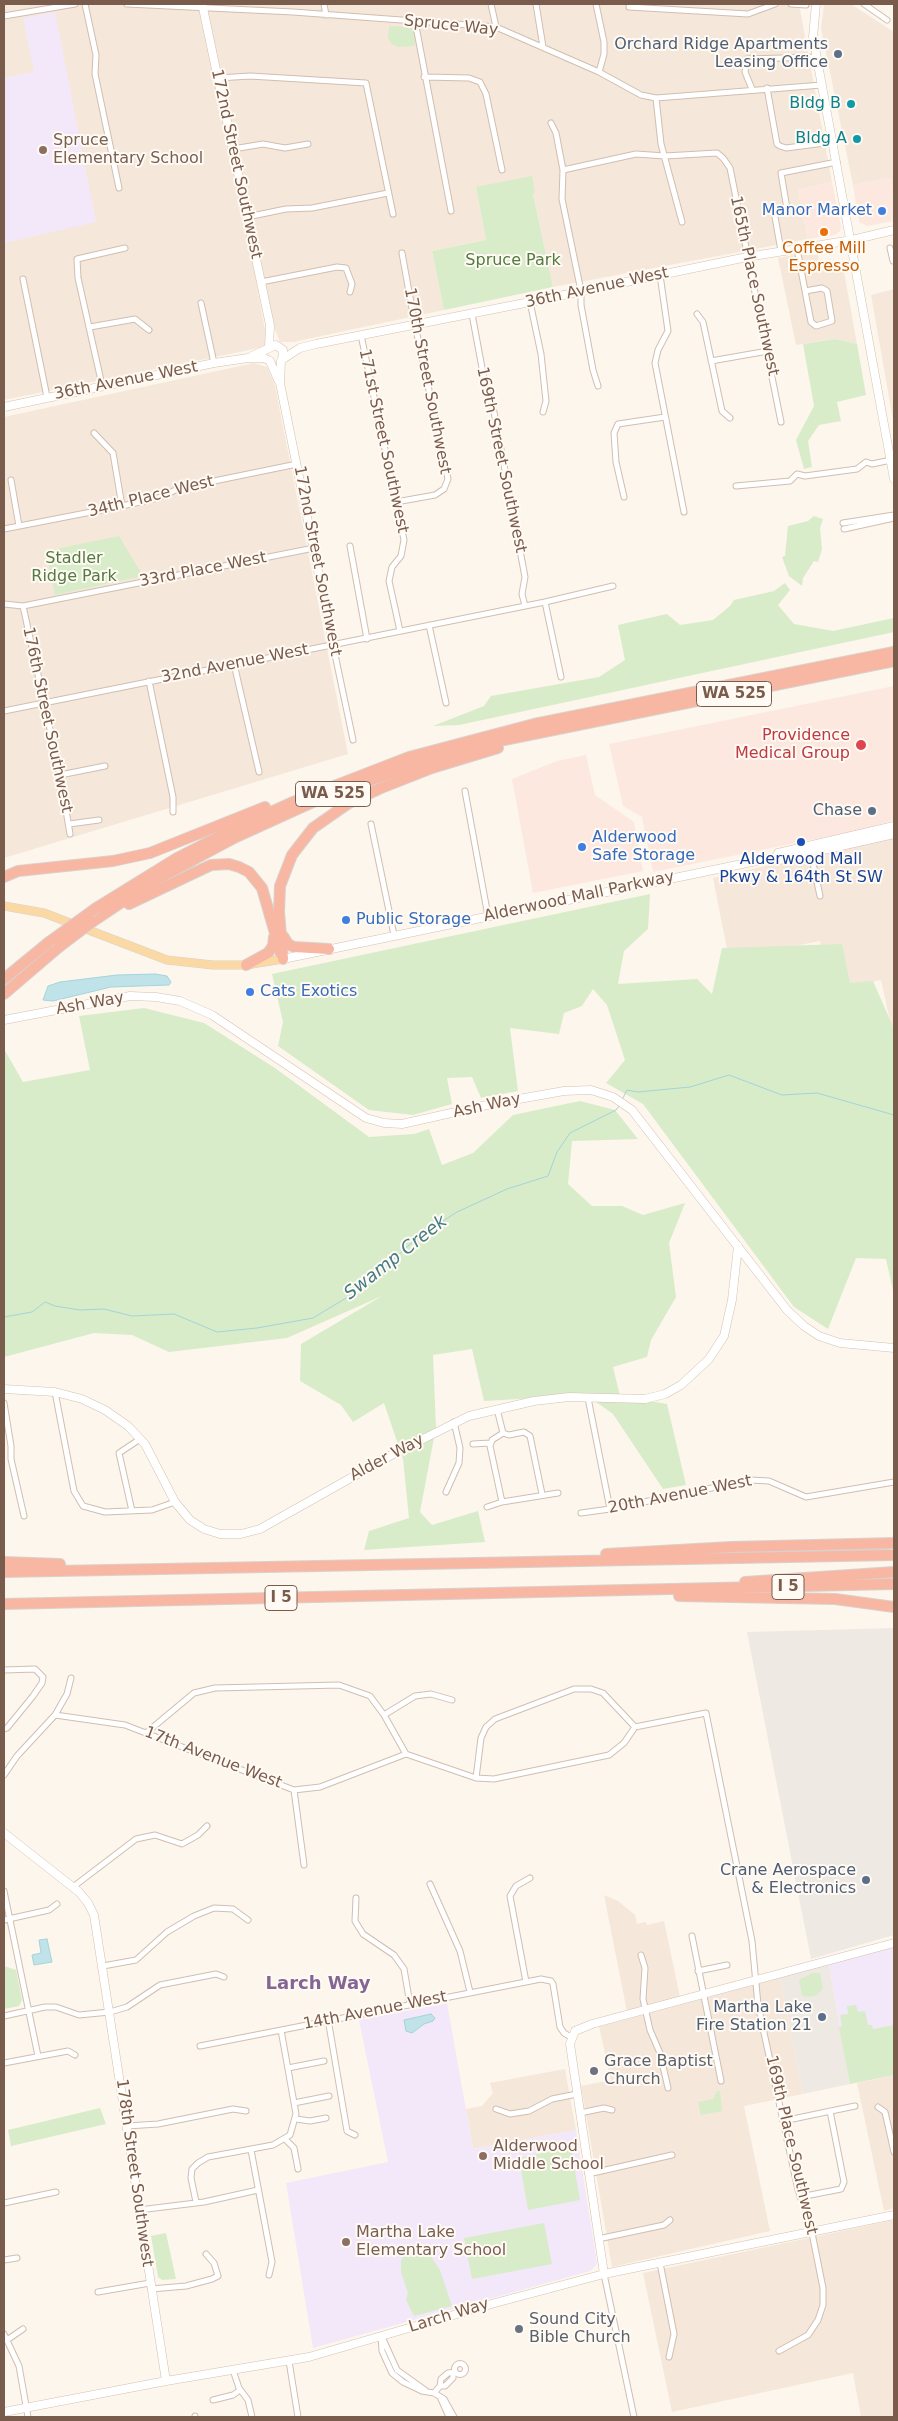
<!DOCTYPE html>
<html>
<head>
<meta charset="utf-8">
<style>
	body { margin:0 }
	#map { position:relative; width:898px; height:2421px; overflow:hidden; background:#fdf6ec; font-family:"DejaVu Sans",sans-serif }
	canvas { display:block }
	.frame { position:absolute; inset:0; border:5px solid #7a5c4d; pointer-events:none }
</style>
</head>
<body>
<div id="map">
<canvas width="898" height="2421"></canvas>
<div class="frame"></div>
</div>
<script>
const ctx = document.querySelector('canvas').getContext('2d');
ctx.lineJoin = 'round';
function fill(path, color) { ctx.fillStyle = color; ctx.fill(path, 'evenodd'); }
const toPath = rows => new Path2D(rows.map(r => 'M' + r).join(''));
function stroke(path, color, width, dash) { ctx.strokeStyle = color; ctx.lineWidth = width; ctx.lineCap = dash ? 'butt' : 'round'; ctx.setLineDash(dash || []); ctx.stroke(path); }
function write(font, color, halo, rows, align = 'center') {
  ctx.font = font + ' "DejaVu Sans",sans-serif'; ctx.lineWidth = 4; ctx.setLineDash([]); ctx.textBaseline = 'middle'; ctx.strokeStyle = halo; ctx.fillStyle = color; for (const [text, x, y, turn = 0] of rows) {
    ctx.save(); ctx.translate(x, y); ctx.rotate((+turn || 0) * Math.PI / 180); ctx.textAlign = isNaN(turn) ? turn : align; if (halo) ctx.strokeText(text, 0, 0); ctx.fillText(text, 0, 0); ctx.restore();
  }
}
fill(toPath([
	[4,4,198,4,254,269,267,341,264,347,4,400],
	[206,4,799,4,832,182,798,190,808,239,553,287,533,194,535,193,476,187,486,240,432,251,444,310,293,342,280,342,275,330],
	[824,4,851,4,894,32,894,200,890,178,853,185,821,28],
	[794,255,818,255,821,271,843,266,857,344,835,339,796,345,778,258],
	[894,289,894,426,871,295],
	[254,363,267,367,275,386,348,754,4,858,4,417],
	[894,836,894,1039,881,980,831,991,820,941,729,959,713,878],
	[604,1895,618,1901,635,1915,637,1924,646,1922,647,1925,664,1921,680,1997,627,2012],
	[780,1978,803,2094,744,2106,770,2231,612,2267,581,2086,611,2080,599,2027],
	[565,2069,576,2130,473,2149,466,2109,482,2106,493,2093,490,2083],
	[894,2075,894,2208,884,2211,857,2083],
	[894,2220,894,2417,861,2417,853,2373,672,2412,643,2273]
]), '#f5e8da');
fill(toPath([
	[890,178,894,200,894,221,867,226,859,222,853,185],
	[832,182,841,227,840,231,835,235,808,239,798,190],
	[894,686,894,820,865,829,653,872,642,817,623,806,609,744],
	[586,755,595,795,634,822,643,871,533,893,512,779,557,761]
]), '#fde8e0');
fill(toPath([
	[894,1628,894,1935,811,1959,747,1632],
	[829,1964,850,2084,803,2094,780,1978]
]), '#efe9e4');
fill(toPath([
	[55,12,96,222,4,243,4,78,34,72,23,18],
	[894,1946,894,2075,850,2084,829,1964],
	[447,2003,473,2149,576,2130,597,2264,590,2271,313,2348,286,2183,388,2162,359,2020]
]), '#f3e8fa');
fill(toPath([
	[389,26,411,27,414,30,415,46,399,47,391,44,388,37],
	[532,176,535,193,533,194,553,287,444,310,432,251,486,240,476,187],
	[835,339,857,344,866,395,837,402,841,421,819,425,808,441,812,467,804,469,796,440,814,406,803,344],
	[814,516,823,519,820,528,822,549,818,562,814,561,803,578,802,586,789,576,782,557,785,556,788,526,808,521],
	[119,536,143,576,55,595,46,551],
	[785,583,790,590,778,605,794,624,833,631,894,618,894,632,459,725,433,726,484,706,491,696,599,677,625,660,618,625,667,614,680,625,713,620,730,606,734,600,774,591],
	[650,894,648,929,624,951,618,984,697,979,712,994,722,948,842,944,850,983,873,981,894,1029,894,1295,886,1259,856,1258,828,1329,794,1307,643,1104,606,1083,625,1060,607,1005,593,989,582,1006,564,1013,559,1034,510,1028,518,1091,481,1098,472,1077,447,1078,452,1104,413,1115,369,1110,278,1046,283,1022,272,974],
	[144,1008,204,1023,275,1068,369,1137,414,1134,429,1129,442,1165,473,1153,513,1115,580,1101,615,1110,638,1139,572,1141,568,1184,592,1206,622,1206,643,1215,685,1203,669,1243,676,1297,651,1340,647,1357,613,1367,620,1396,667,1404,686,1485,663,1489,613,1414,586,1395,484,1401,472,1349,433,1355,436,1427,420,1512,432,1525,478,1511,485,1542,364,1550,369,1531,409,1518,403,1459,384,1403,353,1422,341,1405,300,1381,301,1344,382,1296,287,1338,169,1352,132,1335,94,1333,4,1357,4,1049,23,1082,90,1070,79,1016],
	[4,1966,16,1970,22,2000,19,2006,4,2009],
	[812,1973,820,1973,823,1989,815,1996,806,1997,802,1995,799,1980],
	[856,2005,858,2012,865,2011,868,2025,872,2025,873,2029,894,2025,894,2075,850,2084,839,2027,842,2026,840,2015,848,2014,847,2006],
	[717,2091,720,2091,722,2111,701,2115,698,2102,713,2099],
	[100,2108,106,2124,11,2146,8,2130],
	[571,2147,580,2200,528,2210,519,2158],
	[544,2223,552,2264,472,2279,464,2238],
	[166,2233,176,2279,162,2280,158,2277,151,2236],
	[430,2255,440,2270,452,2306,414,2316,406,2300,408,2293,401,2272,401,2261,403,2257]
]), '#d8ecc9');
const water = toPath([
	[155,974,167,976,171,982,169,985,111,987,53,1001,43,1000,48,986,60,982,117,975,155,974],
	[47,1939,52,1962,34,1965,32,1955,41,1953,39,1940,47,1939],
	[431,2014,435,2018,433,2021,424,2024,412,2033,406,2031,404,2020,431,2014]
]);
fill(water, '#bfe3e8');
stroke(water, '#a5d3da', 1);
stroke(toPath([
	[622,1100,627,1090,638,1092,690,1087,729,1075,782,1095,817,1093,894,1115],
	[4,1317,32,1312,45,1302,55,1306,80,1310,104,1309,132,1316,174,1314,217,1332,257,1328,313,1318,361,1289,418,1237,457,1212,507,1189,548,1176,557,1152,570,1133,616,1110,619,1106]
]), '#a5d3da', 1);
const street = toPath([
	[85,4,96,55,95,74,119,188],
	[127,4,293,12,496,27,599,72,641,95,656,98,822,85],
	[324,4,326,15],
	[491,4,496,27],
	[536,4,543,47],
	[596,4,604,42,604,54,599,72],
	[791,4,806,5],
	[864,4,887,20],
	[629,7,748,14,775,4],
	[4,16,75,4],
	[415,21,451,211],
	[424,77,469,78,480,82,486,94,502,170],
	[218,78,250,76,366,83,393,214],
	[767,88,777,144,780,146,786,148,832,142],
	[752,89,745,72,747,59,817,57],
	[656,98,661,144,682,222],
	[551,123,556,133,563,170,562,199,581,291,581,305,593,370,598,386],
	[233,149,263,144,285,148,308,144],
	[563,170,636,154,665,156,717,153,723,158,730,168,781,422],
	[247,217,286,209,312,208,388,193],
	[890,248,893,261],
	[797,249,806,296,811,322,816,326,832,321,827,291,822,288,805,291],
	[781,251,774,211,787,209,781,173,837,162],
	[660,275,668,331,658,350,655,363,684,512],
	[23,279,47,397],
	[261,282,337,267,346,268,352,284,350,292],
	[530,302,541,354,546,401,543,412],
	[201,303,214,363],
	[472,314,485,384,494,412,525,577,522,594,525,606],
	[697,314,703,322,722,411,730,418],
	[90,327,135,319,149,330],
	[361,335,404,540,401,556,392,567,389,581,400,631],
	[711,361,768,351],
	[102,385,78,278,77,259,125,248],
	[94,433,113,453,122,506],
	[11,480,19,526],
	[736,486,790,481,797,474,805,476,857,469,866,462,872,464,891,460],
	[624,497,616,462,614,433,618,424,665,417],
	[396,502,435,495,444,489,448,479,415,325,402,253],
	[843,523,894,515],
	[4,529,122,506,158,498,180,488,297,464],
	[844,529,894,518],
	[350,546,367,639],
	[545,602,561,677],
	[4,604,23,606,314,548],
	[23,606,60,775,70,834],
	[429,625,446,703],
	[333,645,353,740],
	[234,664,259,772],
	[149,681,173,797,173,812],
	[4,711,545,602,613,586],
	[60,775,105,766],
	[465,791,488,916],
	[69,824,99,820],
	[371,824,394,935],
	[811,854,820,896],
	[55,1392,74,1491,83,1506,105,1512,152,1510,175,1502],
	[588,1398,610,1509],
	[4,1403,11,1446,11,1459,24,1516],
	[497,1409,503,1433,509,1435,524,1432,530,1436,542,1494],
	[473,1444,490,1443],
	[446,1492,459,1463,460,1448,454,1422],
	[502,1502,490,1446,492,1440,503,1433],
	[487,1507,502,1502,558,1493],
	[132,1511,119,1453,140,1439],
	[581,1513,610,1509,750,1480,769,1481,806,1497,894,1482],
	[4,1670,35,1669,43,1677,42,1683,33,1696,7,1728,4,1729],
	[55,1715,67,1694,71,1678],
	[384,1715,415,1696,431,1694,452,1700],
	[146,1733,194,1693,215,1688,339,1685,370,1696,384,1715,406,1754],
	[4,1775,17,1756,55,1715,125,1725,294,1790,320,1787,406,1754,476,1778,494,1779,609,1755,624,1743,635,1727,706,1713,752,1941,758,2005,798,2190,809,2218,823,2288,823,2305,818,2320,808,2335,779,2351],
	[476,1778,481,1738,486,1727,495,1719,574,1689,591,1689,603,1693,635,1727],
	[294,1790,304,1865],
	[430,1884,460,1951,470,1992],
	[73,1887,136,1839,155,1835,182,1844,198,1835,207,1826],
	[4,1891,38,2056],
	[356,1898,355,1921,363,1934,394,1955,404,1969,410,2004],
	[4,1920,49,1910,57,1904],
	[692,1936,721,2081],
	[641,1955,645,1968,643,1999,650,2030,660,2053,668,2088],
	[103,1966,136,1960,167,1932,194,1916,214,1908,233,1909,248,1920],
	[698,1971,727,1965],
	[526,1982,510,1896,516,1886,530,1878],
	[4,2016,45,2007,56,2007,79,2015,110,2012,127,2007,160,1985,216,1974,224,1977],
	[328,2019,347,2131,355,2135],
	[200,2046,541,1979,551,1981,553,1984,560,2027,564,2033,571,2037],
	[4,2063,68,2051,75,2055],
	[288,2068,324,2061],
	[294,2103,329,2096],
	[878,2107,885,2112,894,2152],
	[496,2109,510,2114,529,2111,552,2099,577,2094],
	[580,2113,604,2108,612,2110],
	[296,2119,310,2121,326,2118],
	[783,2121,855,2106],
	[127,2126,158,2124,233,2109,246,2111],
	[285,2139,294,2148,298,2169],
	[251,2150,272,2262,269,2275],
	[588,2174,672,2155],
	[800,2197,841,2189,844,2182,830,2111],
	[196,2202,191,2178,192,2169,198,2163,208,2157,273,2145,290,2135,296,2114,281,2030],
	[4,2203,56,2192],
	[139,2210,204,2202,258,2190],
	[598,2239,664,2225,670,2220],
	[4,2260,17,2258],
	[660,2263,674,2334,669,2357],
	[604,2274,634,2417],
	[151,2289,186,2286,212,2279,218,2276,214,2263,206,2254],
	[98,2292,150,2283],
	[4,2334,19,2366,28,2417],
	[381,2336,382,2351,392,2373,403,2382,422,2391,434,2393,444,2399,454,2417],
	[383,2339,397,2370,425,2390],
	[7,2340,23,2329],
	[289,2361,298,2417],
	'454.5 2369a5.5 5.5 0 1 1 11 0a5.5 5.5 0 1 1-11 0Z',
	[233,2370,239,2388,248,2400,252,2417],
	[440,2386,445,2386,453,2378,453,2374],
	[434,2393,440,2386,441,2379,448,2373,455,2372],
	[441,2399,449,2417],
	[213,2400,233,2395,240,2390],
	[195,2416,195,2417]
]);
const secondary = toPath([
	[816,4,813,37,894,479],
	[203,8,270,325,269,348],
	[252,356,276,345,283,350,282,360],
	[283,359,300,348,316,344,530,302,747,257,852,240,894,230],
	[270,361,278,380],
	[281,361,280,383,333,645],
	[4,407,214,363,248,358,264,358,270,361],
	[776,857,779,860,894,834],
	[283,959,776,857,778,853,894,826],
	[4,1020,130,996,156,997,180,1001,212,1015,366,1118,384,1123,402,1124,496,1103,564,1091,591,1090,613,1097,632,1110,787,1310,804,1326,819,1336,840,1343,894,1348],
	[4,1389,55,1392,82,1399,105,1410,128,1426,145,1444,175,1502,190,1520,204,1529,220,1534,241,1534,260,1529,397,1452,469,1416,534,1401,569,1397,645,1399,665,1394,681,1385,709,1359,724,1336,732,1300,738,1246],
	[4,1833,79,1892,88,1903,94,1915,166,2381],
	[604,2274,570,2044,575,2031,592,2024,894,1943],
	[4,2412,166,2381,309,2357,495,2303,604,2274,894,2215]
]);
const primary = toPath([
	[4,906,44,913,167,960,213,965,246,965,283,959]
]);
const highway = toPath([
	[4,877,18,871,113,861,150,853,265,807],
	[129,904,211,865,229,864,239,867,249,872,262,888,281,954],
	[96,908,177,858,240,826,293,802,409,757,534,724,894,652],
	[92,922,152,882,234,838,324,797,416,764,504,740,894,661],
	[283,936,288,944,294,947,329,949],
	[283,959,279,912,280,886,292,855,313,828,349,803,381,788,432,768,498,748],
	[246,965,268,953,273,946,274,937],
	[4,979,49,942],
	[4,994,59,947],
	[606,1554,731,1547,894,1543],
	[4,1562,60,1564],
	[4,1572,894,1555],
	[745,1582,894,1572],
	[679,1596,835,1599,894,1607],
	[4,1604,894,1584]
]);
stroke(street, '#d1beb0', 7);
stroke(secondary, '#d6c0b0', 9);
stroke(primary, '#dad1cd', 9);
stroke(highway, '#dad1cd', 12);
stroke(street, '#fff', 5);
stroke(secondary, '#fff', 8);
stroke(primary, '#fbd9a5', 8);
stroke(highway, '#f7b7a3', 10);
const highwayBridge = toPath([
	[49,942,96,908],
	[59,947,92,922]
]);
stroke(highwayBridge, '#dad1cd', 12, []);
stroke(highwayBridge, '#f7b7a3', 10);
for (const [x, y, r, color] of [
	[838,54,5,"#5c6f8a"],
	[851,104,5,"#0f9aa8"],
	[857,139,5,"#0f9aa8"],
	[43,150,5,"#8d6e63"],
	[882,211,5,"#3f7fe0"],
	[824,232,5,"#e8710a"],
	[861,745,6,"#e0444e"],
	[872,811,5,"#5c6f8a"],
	[801,842,5,"#1a4fb4"],
	[582,847,5,"#3f7fe0"],
	[346,920,5,"#3f7fe0"],
	[250,992,5,"#3f7fe0"],
	[866,1880,5,"#5c6f8a"],
	[822,2017,5,"#5c6f8a"],
	[594,2071,5,"#6b7280"],
	[483,2156,5,"#8d6e63"],
	[346,2242,5,"#8d6e63"],
	[519,2329,5,"#6b7280"]
]) { const dot = new Path2D(); dot.arc(x, y, r, 0, 2 * Math.PI); ctx.fillStyle = color; ctx.fill(dot); stroke(dot, '#fffaf3', 2); }
for (const [x, y, w] of [
	[734,694,75],
	[333,794,75],
	[788,1587,32],
	[281,1598,32]
]) { const box = new Path2D(); box.roundRect(x - w / 2, y - 12.5, w, 25, 4); ctx.fillStyle = '#fffaf3'; ctx.fill(box); stroke(box, '#7a5c4d', 1); }
write('bold 15px', '#7a5c4d', null, [
	["WA 525",734,694],
	["WA 525",333,794],
	["I 5",788,1587],
	["I 5",281,1598]
]);
write('16px', '#7a5c4d', '#fffaf3', [
	["Spruce Way",451,26,6],
	["172nd Street Southwest",236,164,78],
	["165th Place Southwest",754,286,78],
	["36th Avenue West",597,288,-12],
	["36th Avenue West",126,381,-11],
	["170th Street Southwest",427,381,79],
	["171st Street Southwest",383,441,78],
	["169th Street Southwest",501,460,78],
	["34th Place West",151,497,-14],
	["172nd Street Southwest",317,561,79],
	["33rd Place West",203,570,-11],
	["32nd Avenue West",235,664,-11],
	["176th Street Southwest",47,720,78],
	["Alderwood Mall Parkway",579,897,-12],
	["Ash Way",90,1004,-10],
	["Ash Way",487,1106,-12],
	["Alder Way",387,1458,-28],
	["20th Avenue West",680,1495,-11],
	["17th Avenue West",213,1758,21],
	["14th Avenue West",375,2011,-11],
	["169th Place Southwest",791,2145,77],
	["178th Street Southwest",134,2173,82],
	["Larch Way",449,2316,-17]
]);
write('16px', '#4e5e75', '#fffaf3', [
	["Orchard Ridge Apartments",828,45],
	["Leasing Office",828,63],
	["Chase",862,811],
	["Crane Aerospace",856,1871],
	["& Electronics",856,1889],
	["Martha Lake",812,2008],
	["Fire Station 21",812,2026]
], 'right');
write('16px', '#0d838f', '#fffaf3', [
	["Bldg B",841,104],
	["Bldg A",847,139]
], 'right');
write('16px', '#785e54', '#fffaf3', [
	["Spruce",53,141],
	["Elementary School",53,159],
	["Alderwood",493,2147],
	["Middle School",493,2165],
	["Martha Lake",356,2233],
	["Elementary School",356,2251]
], 'left');
write('16px', '#366cbe', '#fffaf3', [
	["Manor Market",872,211,"right"],
	["Alderwood",592,838],
	["Safe Storage",592,856],
	["Public Storage",356,920],
	["Cats Exotics",260,992]
], 'left');
write('16px', '#c56008', '#fffaf3', [
	["Coffee Mill",824,249],
	["Espresso",824,267]
]);
write('16px', '#537a41', '#fffaf3', [
	["Spruce Park",513,261],
	["Stadler",74,559],
	["Ridge Park",74,577]
]);
write('16px', '#be3a42', '#fffaf3', [
	["Providence",850,736],
	["Medical Group",850,754]
], 'right');
write('16px', '#164399', '#fffaf3', [
	["Alderwood Mall",801,860],
	["Pkwy & 164th St SW",801,878]
]);
write('16px', '#5b616d', '#fffaf3', [
	["Grace Baptist",604,2062],
	["Church",604,2080],
	["Sound City",529,2320],
	["Bible Church",529,2338]
], 'left');
write('italic 18px', '#437c86', '#fffaf3', [
	["Swamp Creek",396,1258,-38]
]);
write('bold 18px', '#846695', '#fffaf3', [
	["Larch Way",318,1984]
]);
</script>
</body>
</html>
